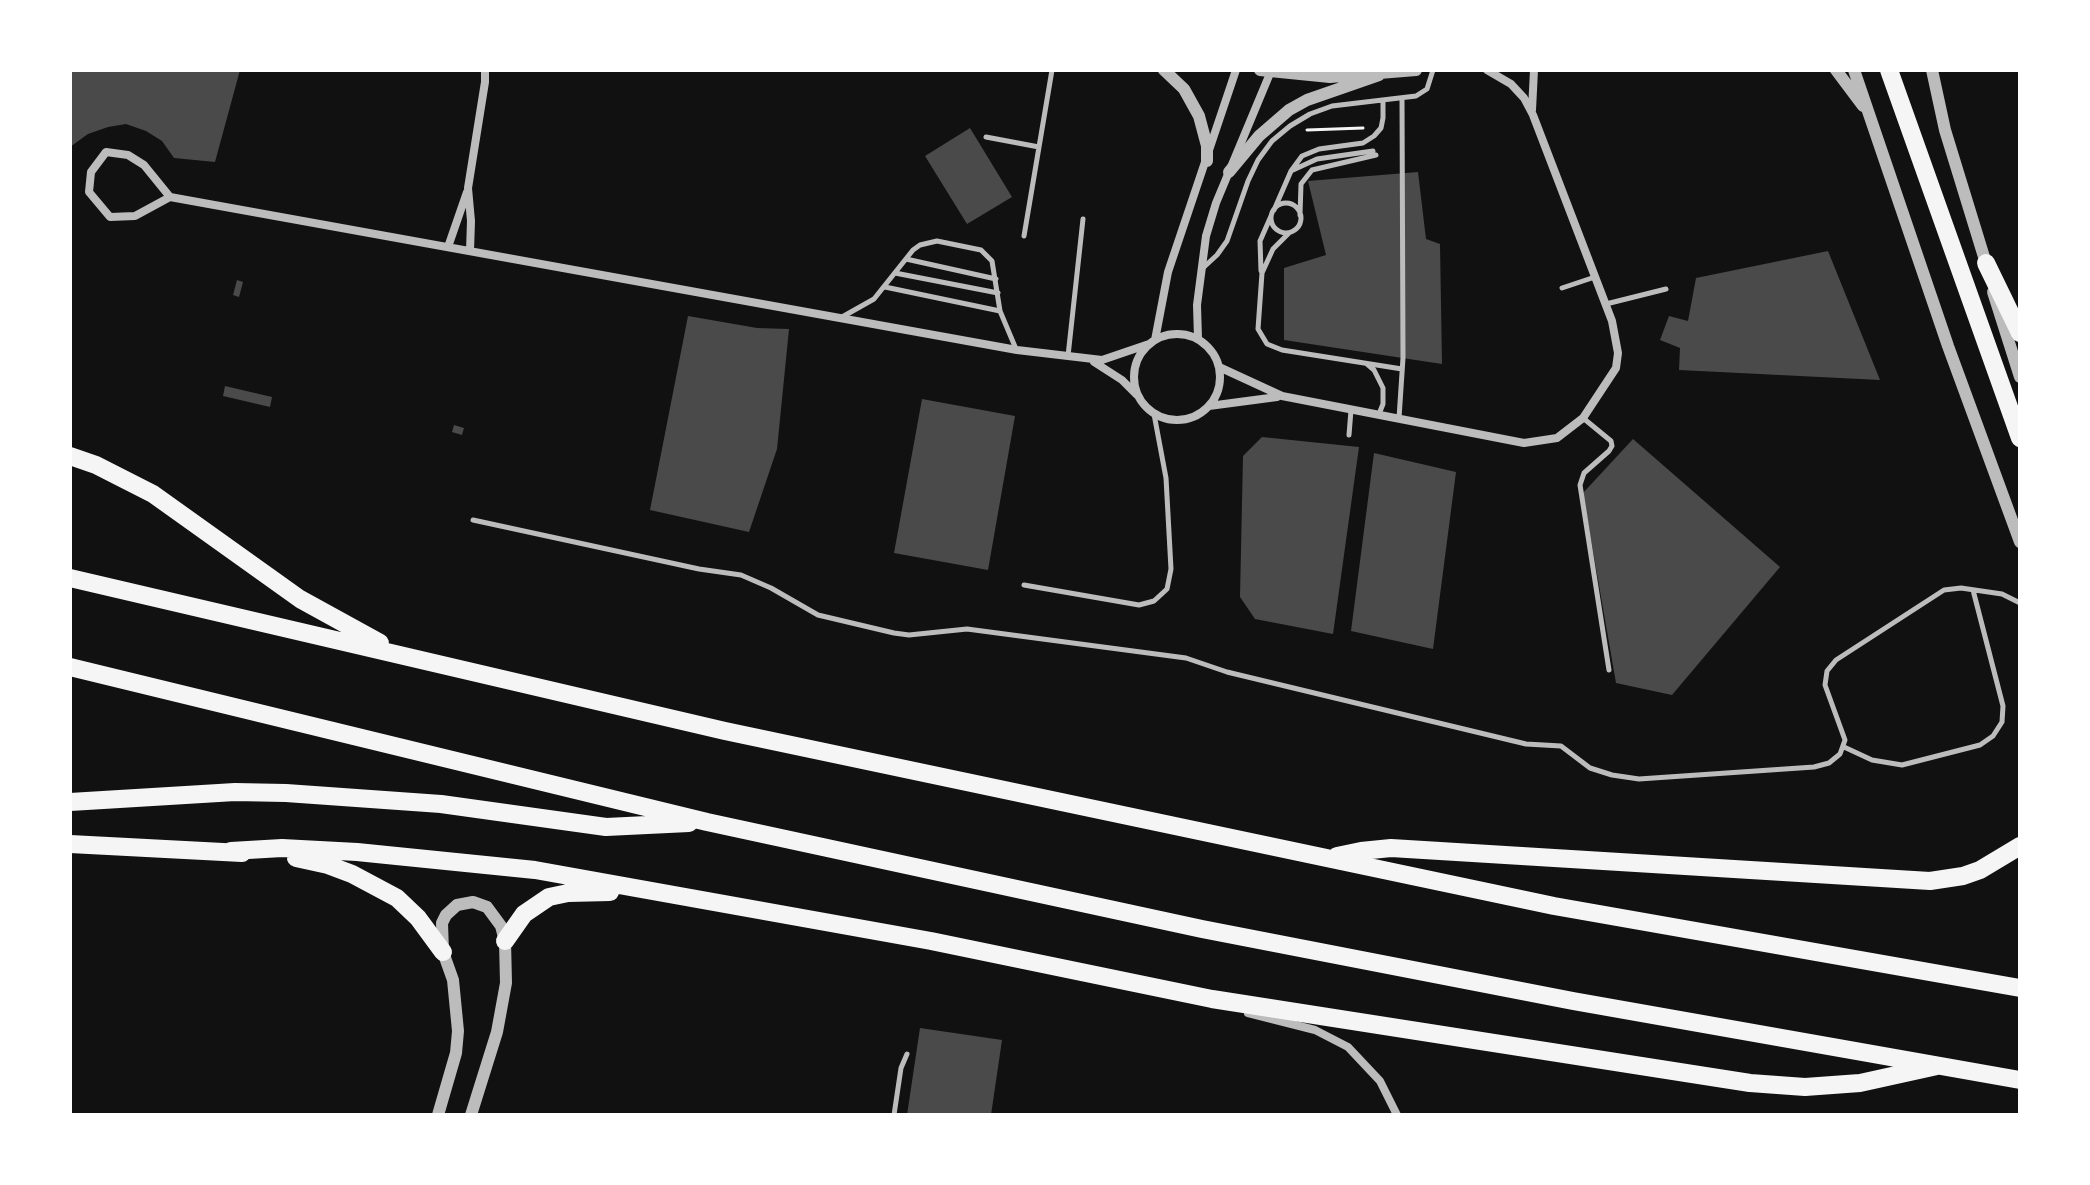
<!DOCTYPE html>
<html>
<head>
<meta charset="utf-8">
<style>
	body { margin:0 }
	#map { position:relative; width:2090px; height:1185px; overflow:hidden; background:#111; font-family:"Fira Sans Condensed",sans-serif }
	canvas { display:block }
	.frame { position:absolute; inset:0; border:72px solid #fff; pointer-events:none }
</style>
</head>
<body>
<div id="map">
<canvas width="2090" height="1185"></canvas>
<div class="frame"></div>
</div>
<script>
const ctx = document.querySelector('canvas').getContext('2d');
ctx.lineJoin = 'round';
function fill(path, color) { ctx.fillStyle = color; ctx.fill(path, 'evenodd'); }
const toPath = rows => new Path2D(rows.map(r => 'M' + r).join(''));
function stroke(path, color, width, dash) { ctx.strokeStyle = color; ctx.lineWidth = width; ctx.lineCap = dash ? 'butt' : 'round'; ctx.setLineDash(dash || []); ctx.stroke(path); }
fill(toPath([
	[70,70,240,70,215,162,174,158,162,141,146,131,126,124,108,127,88,134,70,147],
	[970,128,1012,197,967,224,925,156],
	[1418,172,1426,239,1440,244,1442,364,1284,340,1284,268,1326,255,1308,181],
	[1828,251,1880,380,1679,370,1680,348,1660,340,1669,316,1688,321,1696,278],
	[237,280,243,282,239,297,233,295],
	[688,316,757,328,789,329,777,449,749,532,650,510],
	[225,386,272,397,270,407,223,396],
	[922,399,1015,416,988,570,894,553],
	[454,425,464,428,462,435,452,432],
	[1262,437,1359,447,1333,634,1255,619,1240,597,1243,456],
	[1633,439,1780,567,1672,695,1616,683,1583,493],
	[1374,453,1456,472,1433,649,1351,631],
	[920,1028,1002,1040,991,1115,907,1115]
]), '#4a4a4a');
stroke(toPath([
	[1307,130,1363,128]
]), '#f5f5f5', 3);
stroke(toPath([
	[986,137,1039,147],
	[1293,170,1317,159,1373,151],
	'1271 218a15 15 0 1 1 30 0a15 15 0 1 1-30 0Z',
	[1274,210,1291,171,1302,156,1319,149,1363,143,1374,136,1381,128,1383,118,1383,100],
	[1300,215,1301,184,1312,170,1376,155],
	[1289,233,1273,249,1262,273,1258,329,1267,344,1282,350,1402,369],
	[1024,236,1052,70],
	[906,259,996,279],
	[1204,267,1217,255,1227,241,1248,181,1258,160,1272,141,1290,126,1310,114,1332,106,1416,96,1427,89,1433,70],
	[1261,271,1260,241,1271,216],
	[895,273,998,293],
	[885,287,1000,311],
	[1562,288,1595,277],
	[1606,304,1666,289],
	[842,317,874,299,913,250,920,245,937,241,981,250,992,261,1000,311,1016,349],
	[1068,356,1083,219],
	[1367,364,1374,370,1383,388,1383,404,1379,414],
	[1399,418,1403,358,1402,98],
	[1583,418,1611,441,1612,446,1609,451,1584,473,1580,485,1609,670],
	[1349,435,1351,410],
	[473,520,699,569,741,575,771,588,818,615,894,633,909,635,967,629,1186,658,1227,672,1526,744,1561,746,1590,768,1612,775,1639,779,1814,767,1829,763,1840,754,1845,740,1825,685,1827,671,1836,660,1944,590,1961,588,2002,594,2020,603],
	[1024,585,1139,605,1154,601,1167,589,1171,569,1166,478,1154,414],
	[1844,747,1872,760,1902,765,1980,745,1993,736,2002,722,2003,706,1973,590],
	[894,1115,901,1068,907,1054]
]), '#bcbcbc', 5);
stroke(toPath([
	[1532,110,1534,70],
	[170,197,144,165,128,155,106,152,91,172,89,192,110,217,135,216,170,197,1017,350,1102,360,1149,344],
	[448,247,467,192],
	[470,251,471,221,468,188,485,82,485,70],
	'1134 377a43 43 0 1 1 86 0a43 43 0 1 1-86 0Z',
	[1198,339,1197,305,1206,236,1216,203,1271,71],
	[1155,340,1168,272,1236,70],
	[1094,362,1122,380,1137,395],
	[1219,367,1282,396,1524,443,1557,438,1583,418,1616,368,1618,353,1612,321,1533,115,1524,98,1511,84,1487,70],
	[1209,406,1277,397],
	[1248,1013,1315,1030,1348,1047,1380,1081,1397,1115]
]), '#bcbcbc', 8);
stroke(toPath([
	[1164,70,1184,89,1199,116,1207,146,1207,161],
	[1260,70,1330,77,1416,70],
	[1836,70,1863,106],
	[1854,70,1948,346,2020,542],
	[1932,70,1945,130,1988,270],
	[1229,172,1259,136,1289,110,1307,100,1379,75],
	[1993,292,2020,377],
	[438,1115,456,1053,458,1031,453,980,443,952,442,923,446,915,457,905,473,902,487,907,501,926,505,941,506,983,497,1032,471,1115]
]), '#bcbcbc', 12);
stroke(toPath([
	[1889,70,2020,438],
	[1986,263,2020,333],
	[70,456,96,465,153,494,300,599,380,643],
	[70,578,725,731,1554,906,2020,988],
	[70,667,707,822,1202,929,1573,1001,2020,1080],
	[70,802,235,792,286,793,441,804,606,827,689,823],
	[70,844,242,853],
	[231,851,282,848,357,852,535,870,931,941,1212,999,1750,1083,1805,1087,1860,1083,1937,1066],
	[1337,856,1361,851,1391,848,1930,881,1963,876,1980,870,2020,846],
	[296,858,328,865,352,874,397,898,418,918,443,952],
	[505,941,524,914,549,897,568,893,610,892]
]), '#f5f5f5', 18);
</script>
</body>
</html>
